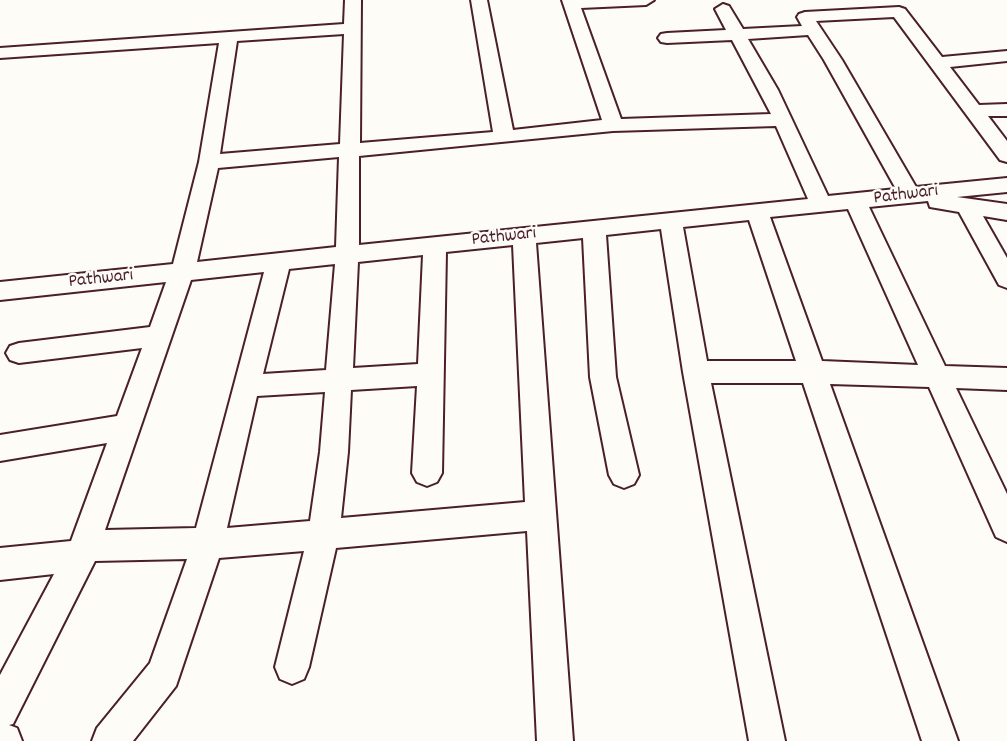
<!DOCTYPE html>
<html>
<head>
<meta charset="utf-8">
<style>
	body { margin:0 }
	canvas { display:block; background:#fdfcf7 }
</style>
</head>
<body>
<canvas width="1007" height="741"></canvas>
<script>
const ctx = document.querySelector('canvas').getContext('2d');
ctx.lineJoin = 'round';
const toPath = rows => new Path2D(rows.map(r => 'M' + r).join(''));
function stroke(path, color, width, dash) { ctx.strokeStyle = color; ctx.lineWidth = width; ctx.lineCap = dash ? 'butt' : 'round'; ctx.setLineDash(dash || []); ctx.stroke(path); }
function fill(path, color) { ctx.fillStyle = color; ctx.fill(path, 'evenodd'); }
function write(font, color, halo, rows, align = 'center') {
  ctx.font = font + ' Dekko,sans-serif'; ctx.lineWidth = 5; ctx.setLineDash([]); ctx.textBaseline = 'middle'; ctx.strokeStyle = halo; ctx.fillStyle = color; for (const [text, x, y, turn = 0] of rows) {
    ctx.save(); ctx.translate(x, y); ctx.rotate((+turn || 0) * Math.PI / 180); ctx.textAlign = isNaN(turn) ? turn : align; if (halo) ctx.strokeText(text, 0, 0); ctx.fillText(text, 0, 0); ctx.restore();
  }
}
const minor = toPath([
	[345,0,361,0,360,143,493,132,471,0,487,0,513,130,602,120,562,0,654,0,646,5,581,8,621,119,771,114,732,40,667,43,661,42,658,38,661,34,667,33,726,30,715,9,723,4,729,6,743,29,802,26,797,17,799,14,805,12,899,7,905,9,942,57,1007,51,1007,61,950,67,979,105,1007,104,1007,116,988,116,1007,141,1007,162,1000,160,894,17,816,21,842,60,916,187,1007,178,1007,192,957,197,1007,204,1007,220,983,216,1007,258,1007,288,999,285,959,212,930,207,928,201,869,207,945,366,1007,368,1007,390,956,388,1007,494,1007,542,996,537,929,387,830,384,958,741,922,741,803,383,711,383,785,741,749,741,683,372,661,229,606,235,616,377,639,475,634,484,624,488,614,484,609,475,590,377,583,238,536,243,573,741,537,741,527,531,336,548,309,667,304,679,292,684,280,679,275,667,304,551,219,558,176,686,133,741,92,741,97,728,150,663,187,559,95,561,13,724,9,725,17,728,22,741,0,741,0,675,54,574,0,580,0,548,71,541,107,443,0,461,0,435,117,416,142,348,19,363,10,360,6,353,10,346,19,343,150,327,166,282,0,300,0,282,173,264,199,162,219,43,0,58,0,48,344,24,345,0],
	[344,34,340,144,220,154,237,41,344,34],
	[808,35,824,60,896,189,828,196,778,90,748,39,808,35],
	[776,126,808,199,359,245,359,156,613,131,776,126],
	[339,157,336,247,197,262,218,168,339,157],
	[848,209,918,365,822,361,770,217,848,209],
	[749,220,796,361,707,361,683,227,749,220],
	[513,245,525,502,341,518,348,452,351,390,417,386,412,473,417,482,427,486,437,482,442,473,446,252,513,245],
	[423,255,418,364,353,368,358,262,423,255],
	[335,264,326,370,263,374,289,269,335,264],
	[264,272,196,528,105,530,191,280,264,272],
	[325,392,320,452,310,521,227,528,257,396,325,392]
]);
stroke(minor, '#4a1f2b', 4);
fill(minor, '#fdfcf7');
write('19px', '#4a1f2b', '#fdfcf7', [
	["Pathwari",906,196,-7],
	["Pathwari",504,238,-6],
	["Pathwari",101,280,-6]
]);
</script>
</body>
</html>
